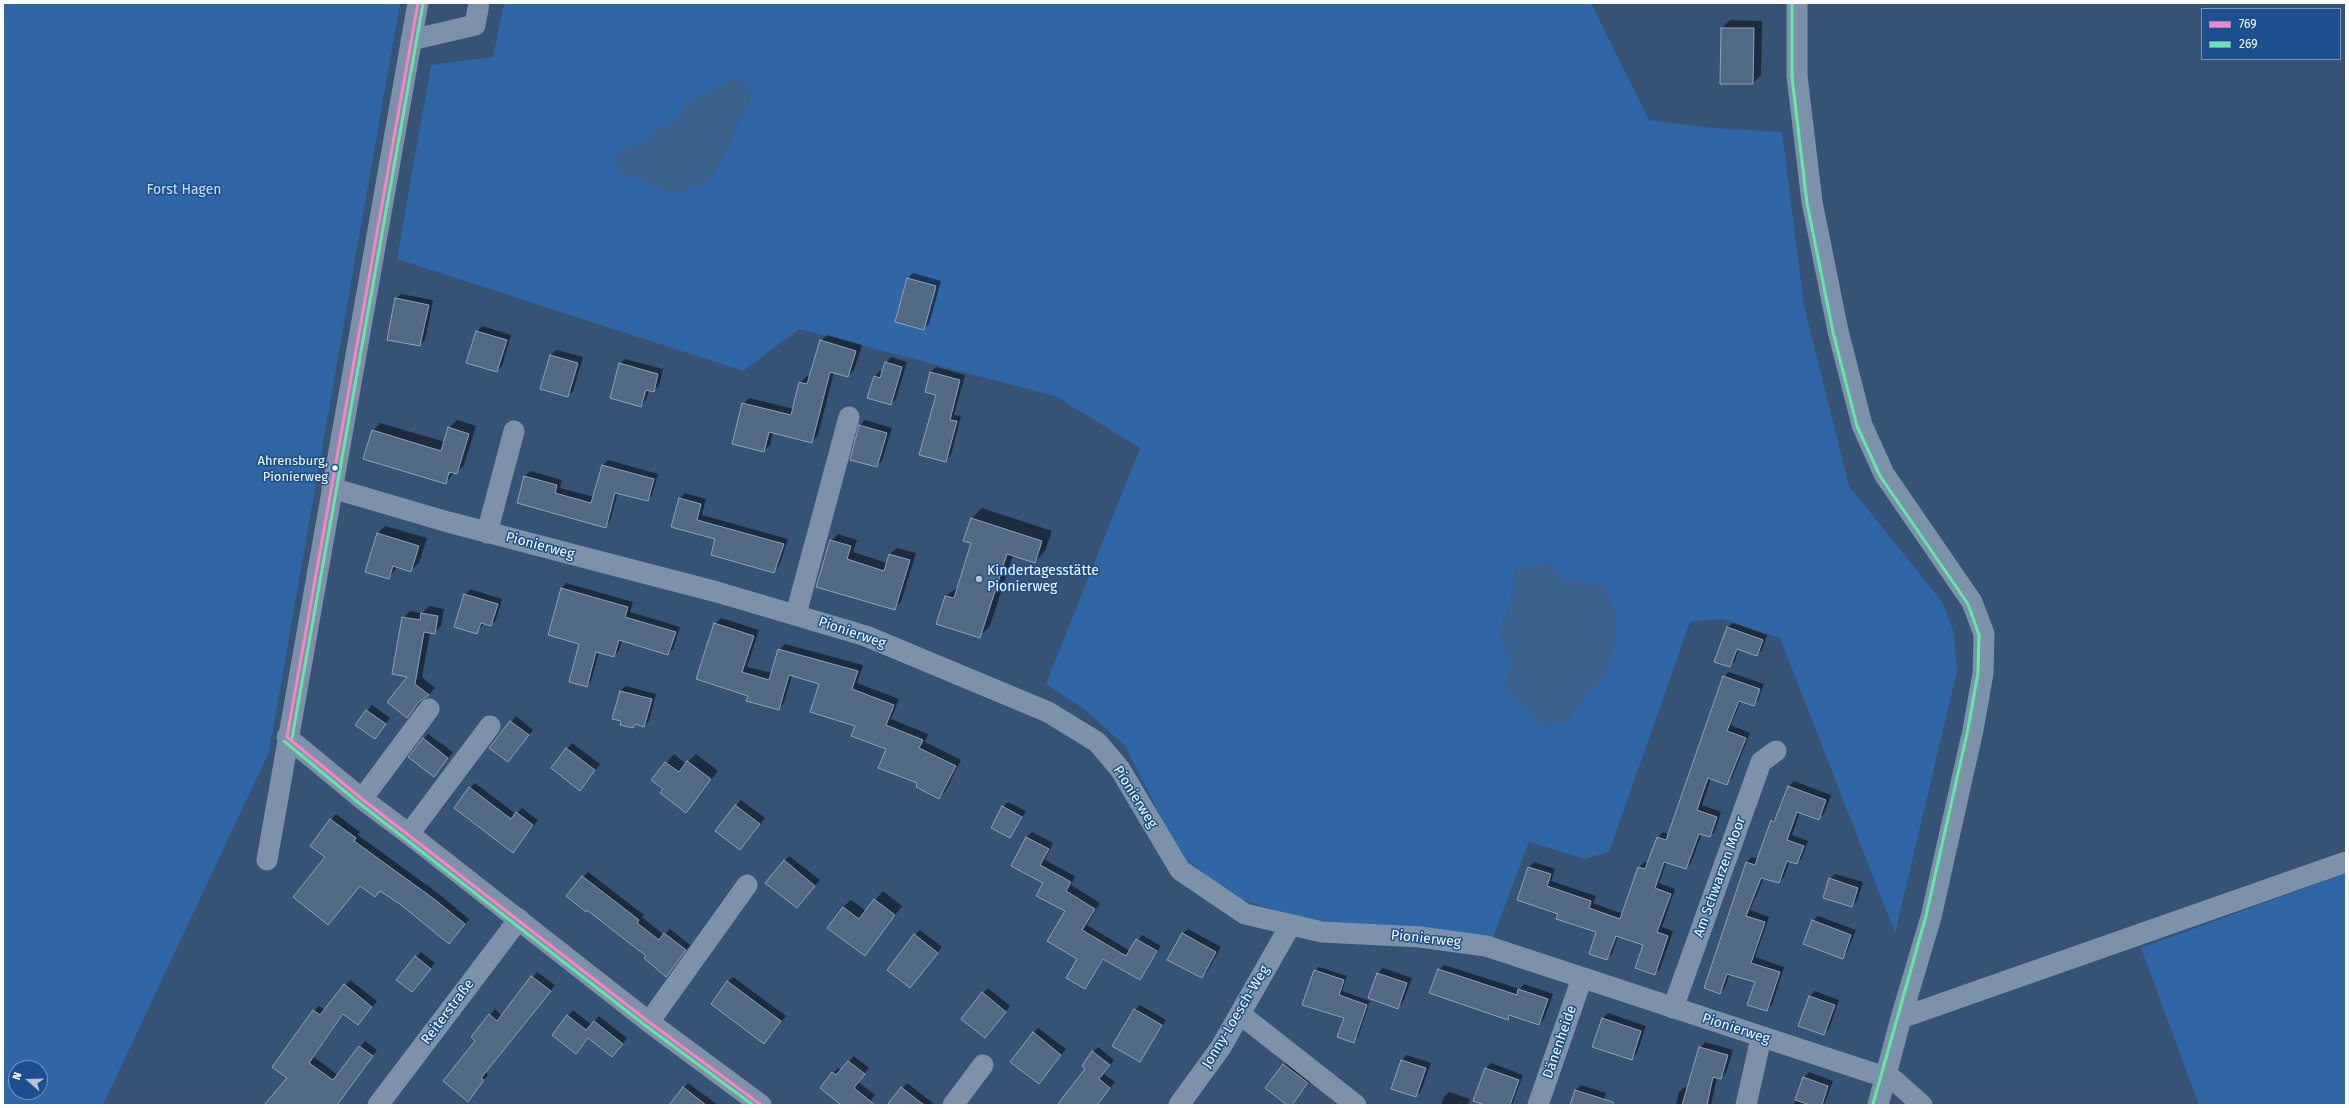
<!DOCTYPE html>
<html>
<head>
<meta charset="utf-8">
<style>
	body { margin:0 }
	#map { position:relative; width:2349px; height:1108px; overflow:hidden; background:#365274; font-family:"Fira Sans",sans-serif }
	canvas { display:block }
	.frame { position:absolute; inset:0; border:4px solid #fff; pointer-events:none }
	.legend { position:absolute; left:2201px; top:8px; width:140px; height:52px; box-sizing:border-box; background:#1b4f8f; border:1px solid #7695bc; margin:0; padding:5px 7px; list-style:none; font-size:12px; color:#fff }
	.legend li { display:flex; align-items:center; gap:8px; height:20px }
	.legend b { width:20px; border:1px solid #7695bc }
	.north { position:absolute; left:8px; top:1060px; width:40px; height:40px; box-sizing:border-box; background:#1b4f8f; border:1px solid #7695bc; border-radius:50%; rotate:290deg; font-size:11px; font-weight:700; line-height:16px; text-align:center; color:#fff }
	.north::after { content:''; display:block; margin:auto; width:14px; height:18px; background:#b9c2ce; clip-path:polygon(50% 0,100% 100%,50% 72%,0 100%) }
</style>
</head>
<body>
<div id="map">
<canvas width="2349" height="1108"></canvas>
<div class="frame"></div>
<ul class="legend">
<li><b style="height:5px;background:#ff80c5"></b>769</li>
<li><b style="height:5px;background:#60e9a3"></b>269</li>
</ul>
<div class="north">N</div>
</div>
<script>
const ctx = document.querySelector('canvas').getContext('2d');
ctx.lineJoin = 'round';
function fill(path, color) { ctx.fillStyle = color; ctx.fill(path, 'evenodd'); }
const toPath = rows => new Path2D(rows.map(r => 'M' + r).join(''));
function stroke(path, color, width, dash) { ctx.strokeStyle = color; ctx.lineWidth = width; ctx.lineCap = dash ? 'butt' : 'round'; ctx.setLineDash(dash || []); ctx.stroke(path); }
function write(font, color, halo, rows, align = 'center') {
  ctx.font = font + ' "Fira Sans",sans-serif'; ctx.lineWidth = 3; ctx.setLineDash([]); ctx.textBaseline = 'middle'; ctx.strokeStyle = halo; ctx.fillStyle = color; for (const [text, x, y, turn = 0] of rows) {
    ctx.save(); ctx.translate(x, y); ctx.rotate((+turn || 0) * Math.PI / 180); ctx.textAlign = isNaN(turn) ? turn : align; if (halo) ctx.strokeText(text, 0, 0); ctx.fillText(text, 0, 0); ctx.restore();
  }
}
fill(toPath([
	[3,3,400,3,269,752,103,1105,3,1105],
	[16,1068,40,1068,40,1092,16,1092],
	[504,3,1591,3,1649,120,1712,128,1782,132,1804,306,1849,486,1943,603,1954,633,1957,671,1895,933,1780,638,1723,619,1690,622,1609,852,1585,859,1529,842,1492,940,1318,923,1236,898,1180,855,1125,746,1087,711,1046,684,1140,448,1055,396,799,329,743,371,397,259,431,65,493,57],
	[2346,873,2346,1105,2199,1105,2141,948]
]), '#2f66a5');
fill(toPath([
	[740,77,749,85,751,96,715,175,704,185,673,194,619,171,615,161,623,147,644,145,652,131,676,121,686,102],
	[1549,564,1564,580,1603,584,1612,601,1616,623,1613,652,1606,675,1583,699,1566,723,1542,728,1524,706,1505,689,1511,663,1499,634,1513,592,1515,568]
]), '#3b618d');
fill(toPath([
	[1730,20,1762,21,1761,75,1753,83,1722,28],
	[913,273,941,281,929,324,924,329,908,278],
	[401,294,433,300,425,340,420,345,396,299],
	[482,326,511,335,502,366,497,371,477,332],
	[827,335,862,345,854,370,848,376,834,372,818,435,812,442,773,432,770,445,764,451,743,404,749,398,794,409,800,383,807,376,810,377,821,341],
	[556,350,583,357,573,391,568,396,541,389,551,355],
	[891,357,907,362,896,399,891,404,874,377,880,371,883,372,886,363],
	[625,359,663,369,659,386,653,391,649,390,646,400,641,406,620,364],
	[936,367,965,375,954,415,961,416,951,455,945,461,937,394,930,373],
	[457,420,476,426,464,465,456,473,454,473,445,483,373,431,380,423,445,442,449,428],
	[450,467,452,468,450,475,447,475],
	[865,420,892,428,882,461,877,466,860,425],
	[608,460,658,474,652,495,647,500,618,492,610,521,605,527,525,476,530,471,562,480,560,488,594,497,603,465],
	[685,493,706,499,702,515,788,539,779,566,774,572,716,538,672,527,680,499],
	[982,508,1052,531,1045,551,1035,562,1013,555,990,626,979,637,946,596,959,586,973,543,971,519],
	[385,526,427,538,419,563,411,570,398,566,389,578,377,534],
	[838,534,857,540,853,552,887,563,890,554,897,548,916,553,901,602,894,609,817,586,831,541],
	[566,583,633,602,630,612,680,627,673,649,668,654,622,640,619,651,614,656,599,652,591,681,586,686,580,643,562,588],
	[470,589,502,599,496,620,491,625,484,623,477,633,465,595],
	[429,606,444,609,441,626,434,633,430,632,422,677,435,688,407,717,409,676,403,618,410,611,422,613],
	[721,618,759,630,747,667,772,673,779,650,785,644,863,665,857,683,899,699,891,719,928,734,925,742,961,760,945,792,939,797,919,783,887,748,856,726,820,683,792,675,784,703,778,709,749,696,715,624],
	[1733,623,1767,635,1762,650,1757,655,1739,649,1735,661,1730,666,1727,628],
	[1729,672,1764,684,1758,700,1753,705,1741,701,1731,725,1750,733,1732,778,1727,783,1711,778,1702,805,1721,812,1715,831,1710,836,1702,833,1691,863,1686,868,1667,861,1659,883,1675,889,1662,927,1673,931,1660,969,1655,974,1644,945,1618,936,1612,954,1607,959,1598,931,1559,913,1518,899,1529,867,1534,862,1555,869,1551,881,1596,896,1593,903,1623,914,1639,867,1645,862,1648,863,1657,838,1663,832,1669,835,1724,677],
	[626,686,656,694,649,721,643,726,636,724,633,727,623,720,613,718,620,691],
	[372,705,390,718,375,738,357,724],
	[516,716,533,730,508,761,491,748],
	[428,734,453,752,439,771,423,739],
	[572,743,600,764,585,784,552,768],
	[674,754,686,764,696,754,718,771,686,811,653,780],
	[1794,781,1831,795,1824,814,1818,819,1800,812,1792,835,1808,841,1802,858,1797,863,1790,860,1784,877,1779,882,1764,878,1750,910,1769,917,1755,957,1784,967,1772,1005,1767,1010,1756,982,1730,973,1725,987,1720,993,1747,862,1752,857,1758,859,1772,821,1777,816,1789,786],
	[475,783,516,814,522,808,538,820,518,846,470,788],
	[741,800,765,818,745,844,716,831],
	[1008,802,1026,811,1010,837,1003,807],
	[336,814,360,832,358,835,439,894,469,919,454,938,381,890,360,885,311,846],
	[1032,832,1053,843,1045,860,1075,876,1071,885,1100,903,1087,925,1130,951,1142,935,1161,946,1140,979,1104,959,1085,988,1066,910,1045,883,1012,866,1027,837],
	[789,856,820,880,797,907,784,861],
	[588,872,644,915,642,917,664,935,670,929,690,945,666,975,647,956,583,877],
	[1835,874,1863,882,1857,901,1852,906,1830,879],
	[883,891,902,906,865,954,843,907,851,900,866,911],
	[1818,916,1856,930,1847,952,1842,957,1812,921],
	[1188,929,1221,947,1207,972,1202,977,1182,934],
	[920,930,942,947,910,987,915,935],
	[421,952,435,963,417,985,416,957],
	[1444,965,1520,989,1524,984,1553,994,1544,1019,1539,1024,1512,1015,1507,1019,1439,970],
	[1319,967,1347,976,1342,991,1370,1001,1358,1037,1354,1042,1345,1017,1315,971],
	[1383,968,1412,978,1403,1002,1398,1008,1370,997,1378,973],
	[537,972,555,985,486,1072,488,1075,468,1100,476,1041,490,1015,495,1009,502,1016],
	[733,977,786,1016,764,1043,728,982],
	[350,980,377,1001,363,1019,344,1014,314,1057,338,1075,365,1041,377,1050,337,1105,266,1105,289,1078,314,1011,319,1006,325,1010],
	[988,988,1010,1006,990,1031,983,993],
	[1815,991,1839,1000,1829,1029,1824,1034,1800,1025,1810,996],
	[1140,1005,1166,1020,1140,1061,1135,1010],
	[573,1010,592,1025,599,1016,627,1038,617,1051,589,1038,576,1053,553,1035],
	[1608,1013,1646,1026,1637,1053,1631,1059,1603,1018],
	[1038,1028,1066,1049,1039,1083,1033,1033],
	[1705,1042,1733,1050,1726,1073,1721,1078,1717,1077,1711,1105,1676,1105,1679,1092,1685,1087,1688,1088,1700,1048],
	[1098,1047,1114,1060,1104,1074,1115,1082,1097,1105,1059,1105,1087,1068,1093,1052],
	[1407,1055,1431,1063,1421,1091,1416,1096,1393,1088,1402,1060],
	[854,1056,869,1068,858,1082,875,1095,867,1105,843,1105,833,1073,838,1068,841,1070],
	[1288,1060,1313,1078,1292,1105,1289,1105,1283,1065],
	[1491,1063,1523,1075,1512,1105,1488,1105,1474,1100,1486,1068],
	[1809,1072,1833,1081,1825,1102,1823,1105,1794,1105,1804,1078],
	[688,1083,718,1105,670,1105],
	[907,1083,933,1103,931,1105,888,1105],
	[1581,1085,1606,1093,1602,1105,1571,1105,1576,1090],
	[1449,1092,1470,1099,1468,1105,1441,1105,1444,1097]
]), '#0007');
const building = toPath([
	[1721,28,1754,28,1753,84,1720,84,1721,28],
	[907,278,936,286,924,330,895,322,907,278],
	[395,298,429,305,420,346,387,340,395,298],
	[476,331,507,340,497,372,466,363,476,331],
	[820,340,856,351,848,377,830,372,812,443,769,432,764,452,732,444,742,403,791,415,799,382,807,384,820,340],
	[550,355,578,363,568,397,540,389,550,355],
	[885,362,902,367,891,405,867,398,874,376,880,378,885,362],
	[619,363,658,374,654,392,646,390,641,407,610,398,619,363],
	[930,372,960,380,950,420,957,421,946,462,919,455,936,395,925,392,930,372],
	[859,425,887,433,877,467,850,460,859,425],
	[448,427,469,434,457,474,449,472,446,484,363,459,372,430,441,451,448,427],
	[602,465,654,479,648,501,615,493,606,528,517,503,524,476,557,485,555,493,591,503,602,465],
	[679,498,701,504,697,520,784,544,774,573,711,555,715,539,671,527,679,498],
	[971,518,1042,541,1035,563,1007,554,980,638,936,624,945,596,954,598,971,543,963,541,971,518],
	[377,533,419,546,411,572,393,566,389,579,365,572,377,533],
	[830,540,851,546,847,559,884,571,889,554,910,560,895,610,816,587,830,540],
	[561,588,628,607,625,617,676,632,668,655,619,640,614,657,596,652,587,687,569,682,579,644,548,635,561,588],
	[464,594,498,604,491,626,481,623,477,634,454,627,464,594],
	[421,613,438,616,435,634,424,632,415,684,429,695,419,702,407,718,387,702,407,677,392,674,402,617,420,620,421,613],
	[714,623,754,636,742,672,769,680,778,649,858,671,852,689,894,705,886,725,923,740,919,748,956,766,939,799,916,787,917,783,878,768,886,749,851,736,855,726,810,712,819,684,789,675,779,710,746,701,748,696,696,679,714,623],
	[1727,627,1763,640,1757,656,1737,649,1730,667,1714,662,1727,627],
	[1723,676,1760,689,1754,706,1739,701,1727,731,1746,738,1727,785,1708,778,1702,795,1697,810,1717,817,1710,837,1699,834,1686,869,1664,862,1655,888,1671,894,1657,932,1668,936,1655,975,1635,968,1643,945,1616,936,1607,960,1589,954,1596,932,1556,919,1558,914,1517,900,1528,867,1551,874,1547,886,1591,901,1589,908,1620,919,1638,867,1645,869,1657,837,1666,840,1723,676],
	[620,691,652,699,644,727,635,724,633,728,620,725,621,721,612,719,620,691],
	[366,710,386,724,375,739,355,725,366,710],
	[510,721,529,735,508,762,489,748,510,721],
	[423,738,448,758,434,777,408,757,423,738],
	[566,748,595,770,580,791,551,768,566,748],
	[687,761,711,779,686,813,660,793,663,789,651,780,665,762,679,772,687,761],
	[1788,786,1826,800,1819,820,1797,812,1787,840,1804,846,1797,864,1787,861,1779,883,1761,878,1746,916,1765,922,1751,963,1780,972,1767,1011,1747,1005,1755,982,1727,974,1720,994,1704,988,1746,862,1755,865,1771,820,1774,822,1788,786],
	[469,787,511,819,516,812,533,825,513,853,454,808,469,787],
	[735,805,760,824,740,850,715,831,735,805],
	[1002,806,1022,817,1010,838,991,828,1002,806],
	[330,819,356,838,354,841,434,899,465,924,449,944,400,904,380,891,375,897,360,886,328,925,293,897,325,857,310,846,330,819],
	[1026,837,1049,849,1040,865,1071,882,1066,891,1095,909,1082,930,1126,956,1136,939,1157,951,1140,980,1103,959,1085,989,1066,978,1077,959,1047,941,1065,911,1036,896,1043,883,1011,866,1026,837],
	[784,860,815,886,797,908,765,883,784,860],
	[582,876,639,920,637,923,659,940,664,933,686,950,666,977,644,958,646,956,587,910,586,912,566,896,582,876],
	[1829,878,1858,888,1852,907,1823,898,1829,878],
	[874,899,895,915,865,956,827,928,843,907,859,919,874,899],
	[1812,920,1851,935,1843,959,1803,944,1812,920],
	[1182,933,1216,952,1202,978,1167,960,1182,933],
	[914,934,938,953,910,988,887,970,914,934],
	[415,956,431,969,412,992,396,980,415,956],
	[1438,969,1517,995,1518,989,1548,999,1539,1025,1509,1015,1508,1020,1429,993,1438,969],
	[1314,970,1344,980,1339,995,1367,1005,1354,1043,1337,1037,1344,1018,1302,1005,1314,970],
	[1377,973,1407,983,1398,1009,1368,998,1377,973],
	[531,976,551,991,481,1078,484,1080,468,1102,443,1081,475,1041,471,1037,489,1014,497,1021,531,976],
	[727,981,781,1021,764,1044,711,1004,727,981],
	[344,984,372,1007,358,1025,343,1014,309,1063,333,1080,359,1046,373,1056,337,1105,264,1105,287,1078,272,1067,313,1010,320,1015,344,984],
	[982,992,1006,1012,985,1038,961,1019,982,992],
	[1809,996,1835,1005,1824,1035,1798,1026,1809,996],
	[1134,1009,1162,1025,1140,1062,1112,1046,1134,1009],
	[567,1015,586,1030,594,1021,623,1044,612,1057,588,1038,576,1054,552,1035,567,1015],
	[1602,1018,1641,1031,1632,1060,1592,1047,1602,1018],
	[1033,1032,1061,1055,1039,1084,1010,1062,1033,1032],
	[1699,1047,1728,1055,1721,1079,1713,1077,1707,1105,1682,1105,1699,1047],
	[1092,1051,1110,1065,1099,1079,1110,1088,1097,1105,1057,1105,1085,1069,1082,1066,1092,1051],
	[1401,1060,1426,1068,1416,1097,1391,1089,1401,1060],
	[848,1061,865,1074,854,1088,875,1105,841,1105,820,1088,832,1072,836,1075,848,1061],
	[1283,1064,1308,1083,1292,1105,1287,1105,1265,1088,1283,1064],
	[1485,1068,1519,1080,1510,1105,1485,1105,1473,1101,1485,1068],
	[1803,1077,1828,1086,1822,1105,1810,1105,1795,1100,1803,1077],
	[683,1087,706,1105,669,1105,683,1087],
	[901,1087,924,1105,887,1105,901,1087],
	[1575,1090,1613,1102,1613,1105,1570,1105,1575,1090]
]);
fill(building, '#526984');
stroke(building, '#92a2b6', 1);
stroke(toPath([
	[1797,3,1797,76,1812,202,1838,331,1862,425,1884,474,1972,602,1984,634,1983,673,1973,730,1931,917,1901,1018,1878,1105],
	[411,40,475,25,479,3],
	[332,488,448,522,717,592,866,636,1048,712,1097,742,1120,769,1180,870,1245,914,1322,932,1420,937,1486,946,1894,1080,1922,1105],
	[487,533,514,431],
	[796,614,849,417],
	[287,737,362,799,409,834,649,1022,761,1105],
	[362,799,429,709],
	[409,834,490,726],
	[267,860,418,3],
	[1673,1008,1761,762,1776,751],
	[1240,1014,1356,1105],
	[1901,1018,2346,862],
	[649,1022,747,885],
	[378,1105,519,919],
	[953,1105,983,1065],
	[1179,1105,1221,1047,1290,926],
	[1538,1105,1582,978],
	[1746,1105,1761,1038]
]), '#7d92a8', 21);
stroke(toPath([
	[287,737,418,3],
	[287,737,362,799,649,1022,761,1105]
]), '#ff80c5', 3);
stroke(toPath([
	[1792,3,1792,77,1807,203,1833,332,1857,426,1880,476,1968,604,1979,635,1978,673,1968,729,1926,916,1873,1104],
	[292,738,423,4],
	[284,741,359,803,646,1026,753,1105]
]), '#60e9a3', 3);
for (const [x, y, r, color] of [
	[335,468,3.5,"#fff"],
	[979,579,4,"#b9c2ce"]
]) { const dot = new Path2D(); dot.arc(x, y, r, 0, 2 * Math.PI); ctx.fillStyle = color; ctx.fill(dot); stroke(dot, '#1b4f8f', 1.5); }
write('13px', '#fff', '#1b4f8f', [
	["Ahrensburg,",328,461],
	["Pionierweg",328,477]
], 'right');
write('14px', '#cfe3fa', '#1b4f8f', [
	["Forst Hagen",184,190]
]);
write('14px', '#fff', '#1b4f8f', [
	["Pionierweg",540,546,15],
	["Pionierweg",852,633,19],
	["Pionierweg",1135,797,58],
	["Am Schwarzen Moor",1720,877,-70],
	["Pionierweg",1426,939,6],
	["Reiterstraße",448,1012,-53],
	["Jonny-Loesch-Weg",1236,1017,-59],
	["Pionierweg",1736,1029,18],
	["Dänenheide",1560,1042,-71]
]);
write('14px', '#fff', '#1b4f8f', [
	["Kindertagesstätte",987,571],
	["Pionierweg",987,587]
], 'left');
</script>
</body>
</html>
